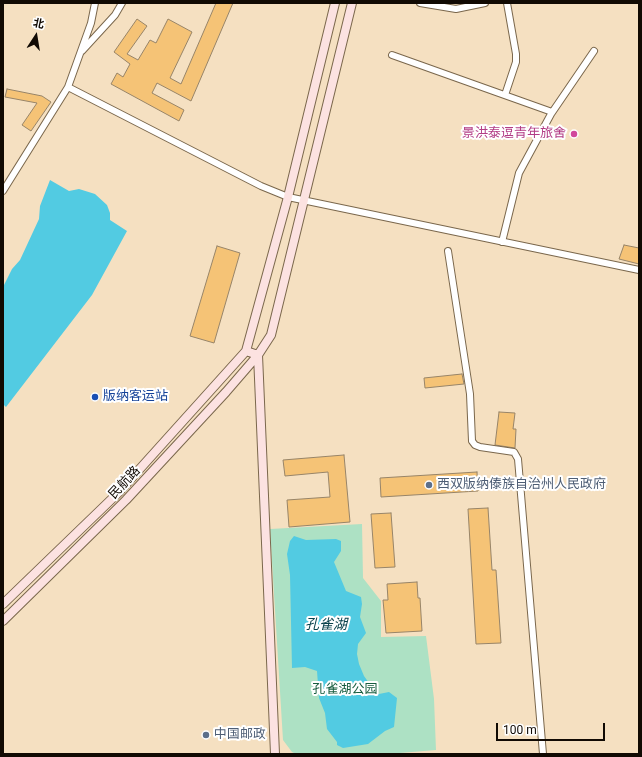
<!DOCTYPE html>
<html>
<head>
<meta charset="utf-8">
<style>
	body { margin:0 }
	#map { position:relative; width:642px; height:757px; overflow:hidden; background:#f5e0c1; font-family:Roboto,"Noto Sans SC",sans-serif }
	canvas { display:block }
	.frame { position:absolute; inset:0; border:4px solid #110a03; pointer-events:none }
	.north { position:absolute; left:16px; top:16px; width:40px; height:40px; -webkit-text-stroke:3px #fff; paint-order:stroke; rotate:12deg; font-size:11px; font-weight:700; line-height:16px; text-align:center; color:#110a03 }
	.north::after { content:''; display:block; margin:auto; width:14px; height:18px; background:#110a03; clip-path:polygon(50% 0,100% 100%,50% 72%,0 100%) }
	.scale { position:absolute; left:496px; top:723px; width:109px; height:18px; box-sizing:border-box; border:2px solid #110a03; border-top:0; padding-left:5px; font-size:12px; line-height:14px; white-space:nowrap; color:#110a03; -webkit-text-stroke:3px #fff; paint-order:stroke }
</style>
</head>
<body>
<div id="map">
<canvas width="642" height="757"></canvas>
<div class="frame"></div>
<div class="north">北</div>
<div class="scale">100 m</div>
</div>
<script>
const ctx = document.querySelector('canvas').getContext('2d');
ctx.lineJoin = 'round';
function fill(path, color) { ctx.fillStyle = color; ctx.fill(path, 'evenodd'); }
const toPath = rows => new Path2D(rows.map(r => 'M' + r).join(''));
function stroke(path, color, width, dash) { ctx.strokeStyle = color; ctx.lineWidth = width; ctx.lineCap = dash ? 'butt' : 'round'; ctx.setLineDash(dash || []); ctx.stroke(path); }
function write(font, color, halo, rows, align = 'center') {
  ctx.font = font + ' Roboto,"Noto Sans SC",sans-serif'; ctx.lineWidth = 4; ctx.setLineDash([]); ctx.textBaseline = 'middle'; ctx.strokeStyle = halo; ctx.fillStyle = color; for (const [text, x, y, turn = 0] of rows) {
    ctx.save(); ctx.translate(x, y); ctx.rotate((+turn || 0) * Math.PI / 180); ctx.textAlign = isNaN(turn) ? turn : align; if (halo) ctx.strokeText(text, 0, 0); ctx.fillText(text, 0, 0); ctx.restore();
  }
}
fill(toPath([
	[362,524,363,578,381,601,381,637,426,636,434,699,436,750,388,754,296,754,292,752,283,740,270,529]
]), '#ade1c4');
fill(toPath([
	[50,180,69,191,79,189,95,194,107,205,110,213,110,220,127,231,92,295,6,407,3,404,3,287,12,269,20,260,39,219,40,206],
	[294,536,306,540,336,539,341,541,341,551,334,562,346,591,361,597,362,604,360,617,366,633,358,644,357,654,359,664,364,676,376,693,379,694,389,692,397,698,394,727,385,731,368,744,343,748,337,745,337,742,327,729,325,713,319,698,317,671,305,667,292,668,290,575,287,554,290,541]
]), '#52cbe2');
const building = toPath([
	[216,3,233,3,191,101,157,83,152,93,184,110,179,121,111,84,117,73,123,77,130,64,114,52,137,19,147,26,127,54,138,60,150,40,156,43,168,19,192,32,170,78,181,84,216,3],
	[7,89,42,96,51,102,31,131,22,125,37,103,5,97,7,89],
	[624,245,639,248,639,264,619,259,624,245],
	[217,246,240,253,214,343,190,336,217,246],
	[462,374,464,384,425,388,424,378,462,374],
	[499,412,515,413,513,429,516,429,515,448,495,445,499,412],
	[344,455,350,522,289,527,287,500,330,497,328,472,285,476,283,460,344,455],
	[477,472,478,491,381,497,380,478,477,472],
	[488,508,492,570,496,570,501,643,476,644,468,509,488,508],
	[391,513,395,567,375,568,371,514,391,513],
	[417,582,418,598,420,598,422,631,386,633,383,600,388,600,387,584,417,582]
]);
fill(building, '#f5c376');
stroke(building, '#978468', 1);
const minor = toPath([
	[420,3,456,9,485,3],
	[82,51,115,15,122,3],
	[392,55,552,112],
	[68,87,261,186,288,197,639,270],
	[505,95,516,62,516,54,507,3],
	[3,191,68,87,91,23,95,3],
	[502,242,519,173,551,114,594,51],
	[448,251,470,394,472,441,475,445,480,447,514,452,518,459,543,754]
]);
const secondary = toPath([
	[246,351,258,355,275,754],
	[3,604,119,492,246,351,288,197,335,3],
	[3,621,126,500,226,392,258,355,271,335,352,3]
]);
stroke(minor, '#7a674c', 8);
stroke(secondary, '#7a674c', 10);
stroke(minor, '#fff', 6);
stroke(secondary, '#fce2e1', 8);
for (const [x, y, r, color] of [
	[574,134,4,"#d1479c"],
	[95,397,4,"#1a4fb4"],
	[429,485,4,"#5c6f8a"],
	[206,735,4,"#5c6f8a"]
]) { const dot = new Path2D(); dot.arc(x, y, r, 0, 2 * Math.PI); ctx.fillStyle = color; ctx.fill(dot); stroke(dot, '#fff', 1.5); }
write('13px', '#b23c85', '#fff', [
	["景洪泰逗青年旅舍",566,134]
], 'right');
write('13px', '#164399', '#fff', [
	["版纳客运站",103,397]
], 'left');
write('13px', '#110a03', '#fff', [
	["民航路",125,483,-47]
]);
write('13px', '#4e5e75', '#fff', [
	["西双版纳傣族自治州人民政府",437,485],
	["中国邮政",214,735]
], 'left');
write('13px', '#165c3e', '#fff', [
	["孔雀湖公园",345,690]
]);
write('italic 14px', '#09414b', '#fff', [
	["孔雀湖",326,625]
]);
</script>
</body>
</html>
